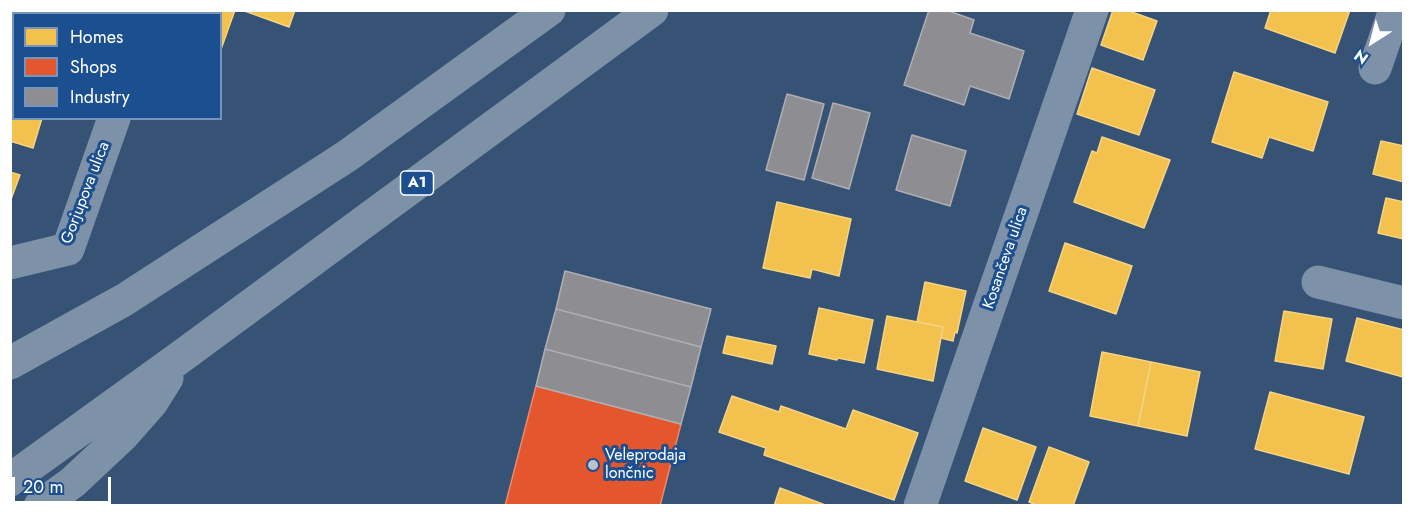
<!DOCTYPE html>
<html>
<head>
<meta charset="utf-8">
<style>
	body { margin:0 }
	#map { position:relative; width:1414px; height:516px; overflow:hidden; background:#365274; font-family:Jost,sans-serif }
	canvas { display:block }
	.frame { position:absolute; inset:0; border:12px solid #fff; pointer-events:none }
	.legend { position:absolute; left:12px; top:12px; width:210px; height:108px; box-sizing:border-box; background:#1b4f8f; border:2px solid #7695bc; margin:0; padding:8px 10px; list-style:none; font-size:18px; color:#fff }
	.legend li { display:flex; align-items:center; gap:12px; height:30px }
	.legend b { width:30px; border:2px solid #7695bc }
	.north { position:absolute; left:1342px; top:12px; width:60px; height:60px; -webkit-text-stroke:4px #1b4f8f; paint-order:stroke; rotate:216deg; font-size:16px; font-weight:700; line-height:24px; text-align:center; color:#fff }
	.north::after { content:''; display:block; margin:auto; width:21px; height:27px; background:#fff; clip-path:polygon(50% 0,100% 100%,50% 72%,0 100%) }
	.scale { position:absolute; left:12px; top:477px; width:99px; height:27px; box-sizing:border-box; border:3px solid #fff; border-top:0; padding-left:8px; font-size:18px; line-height:21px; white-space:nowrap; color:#fff; -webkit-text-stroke:4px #1b4f8f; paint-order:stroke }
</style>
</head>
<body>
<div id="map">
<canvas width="1414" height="516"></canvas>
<div class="frame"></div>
<ul class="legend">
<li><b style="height:16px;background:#f2c14e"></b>Homes</li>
<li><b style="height:16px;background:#e4572e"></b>Shops</li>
<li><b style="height:16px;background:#8d8d92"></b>Industry</li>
</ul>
<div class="north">N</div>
<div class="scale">20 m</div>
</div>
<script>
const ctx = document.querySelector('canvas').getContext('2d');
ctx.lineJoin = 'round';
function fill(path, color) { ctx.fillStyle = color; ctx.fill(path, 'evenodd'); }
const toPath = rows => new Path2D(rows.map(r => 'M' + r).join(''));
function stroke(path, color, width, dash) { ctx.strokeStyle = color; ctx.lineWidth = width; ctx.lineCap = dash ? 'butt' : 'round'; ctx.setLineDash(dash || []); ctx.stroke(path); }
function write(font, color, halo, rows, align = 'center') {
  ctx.font = font + ' Jost,sans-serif'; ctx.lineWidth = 6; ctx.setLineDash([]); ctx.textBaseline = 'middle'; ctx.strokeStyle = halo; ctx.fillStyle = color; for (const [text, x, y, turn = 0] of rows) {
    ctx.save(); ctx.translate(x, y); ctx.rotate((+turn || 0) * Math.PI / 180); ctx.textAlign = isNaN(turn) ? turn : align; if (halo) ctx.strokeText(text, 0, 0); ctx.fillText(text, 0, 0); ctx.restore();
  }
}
const homes = toPath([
	[41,10,70,10,69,14,49,14,41,10],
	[179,10,235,10,220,52,220,14,178,14,179,10],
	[242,10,295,10,289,27,242,10],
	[1113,10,1126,10,1157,21,1143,60,1101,45,1113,10],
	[1271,10,1350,10,1335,53,1265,28,1271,10],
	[1092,68,1155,90,1139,135,1077,114,1092,68],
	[1234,72,1328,102,1313,151,1269,137,1262,158,1212,142,1234,72],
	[10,81,14,82,14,118,42,118,33,148,10,141,10,81],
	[1102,137,1170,160,1144,228,1074,202,1092,151,1097,153,1102,137],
	[1381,141,1404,146,1404,182,1373,174,1381,141],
	[10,172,20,175,10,202,10,172],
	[1386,198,1404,202,1404,239,1378,233,1386,198],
	[777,202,851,219,839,276,812,269,810,278,763,268,777,202],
	[1065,243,1132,266,1116,314,1049,291,1065,243],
	[925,282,966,291,957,333,955,332,953,341,941,338,943,327,917,322,925,282],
	[819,308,873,320,864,363,838,358,837,360,809,354,819,308],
	[1284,311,1332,319,1323,369,1275,361,1284,311],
	[887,316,943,327,933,381,877,369,887,316],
	[1357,318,1404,330,1403,377,1346,361,1357,318],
	[727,336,776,346,772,364,723,353,727,336],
	[1102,352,1151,362,1138,426,1090,416,1102,352],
	[1151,362,1200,372,1187,436,1138,426,1151,362],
	[1270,392,1364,417,1349,474,1255,449,1270,392],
	[732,396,779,412,781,406,846,429,853,410,918,433,894,500,764,455,766,448,719,432,732,396],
	[983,428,1036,447,1017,500,965,481,983,428],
	[1049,447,1089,462,1073,506,1039,506,1029,502,1049,447],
	[780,488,828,506,774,506,780,488]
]);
fill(homes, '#f2c14e');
stroke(homes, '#f6d483', 1.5);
const shops = toPath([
	[536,386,681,424,660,506,505,506,536,386]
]);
fill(shops, '#e4572e');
stroke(shops, '#ec896d', 1.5);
const industry = toPath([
	[929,10,946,10,974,20,970,33,1024,51,1009,99,970,86,964,105,904,85,929,10],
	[787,94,824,104,804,180,766,170,787,94],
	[833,103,870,113,849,189,812,178,833,103],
	[912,135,966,151,950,206,896,190,912,135],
	[565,271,711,309,701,347,556,309,565,271],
	[556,309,701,347,691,387,545,349,556,309],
	[545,349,691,387,681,424,536,386,545,349]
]);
fill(industry, '#8d8d92');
stroke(industry, '#afafb3', 1.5);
stroke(toPath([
	[150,14,151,10],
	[10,44,14,45],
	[1375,68,1395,10],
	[10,263,68,249,114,118],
	[1318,282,1404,303],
	[920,506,1092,10]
]), '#7d92a8', 33);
stroke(toPath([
	[10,363,124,300,347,156,549,10],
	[10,480,182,356,652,10],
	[40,506,73,482,122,436,152,402,167,378]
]), '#7e92a7', 33);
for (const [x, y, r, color] of [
	[593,465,6,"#b9c2ce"]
]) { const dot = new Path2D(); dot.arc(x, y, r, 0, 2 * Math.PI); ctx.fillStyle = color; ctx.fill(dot); stroke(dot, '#1b4f8f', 2); }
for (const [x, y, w] of [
	[417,183,33]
]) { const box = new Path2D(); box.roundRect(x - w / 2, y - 12, w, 24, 4.5); ctx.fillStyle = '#1b4f8f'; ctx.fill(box); stroke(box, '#fff', 1.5); }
write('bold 15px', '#fff', null, [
	["A1",417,183]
]);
write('16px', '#fff', '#1b4f8f', [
	["Gorjupova ulica",86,193,-69],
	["Kosančeva ulica",1006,258,-71]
]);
write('16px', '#fff', '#1b4f8f', [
	["Veleprodaja",605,456],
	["lončnic",605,474]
], 'left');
</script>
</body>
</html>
